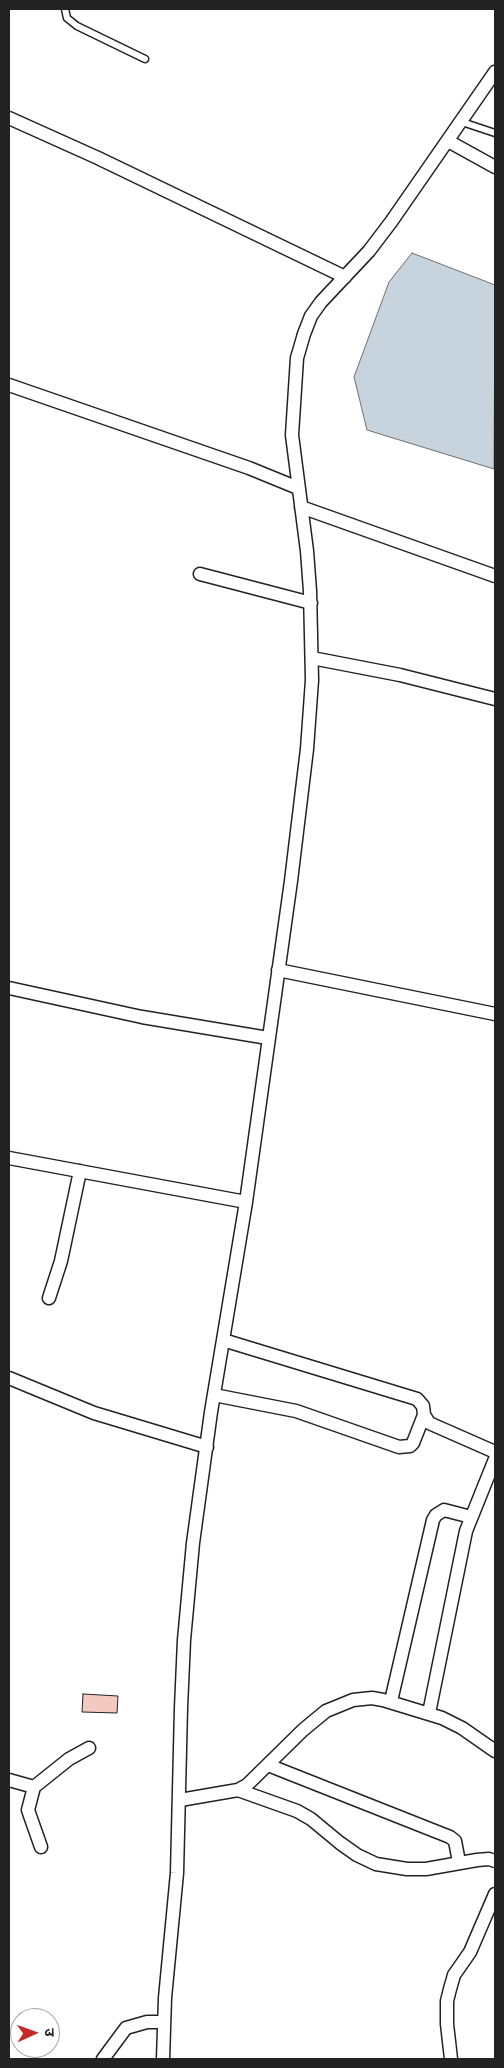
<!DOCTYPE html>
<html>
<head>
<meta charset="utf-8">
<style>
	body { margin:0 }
	#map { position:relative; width:504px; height:2068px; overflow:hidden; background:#fff; font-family:"Nunito Sans","Noto Sans Devanagari",sans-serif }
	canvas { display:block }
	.frame { position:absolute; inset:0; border:10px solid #222; pointer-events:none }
	.north { position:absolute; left:10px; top:2008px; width:50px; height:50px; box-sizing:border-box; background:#fff; border:1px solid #a7a7a7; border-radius:50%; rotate:88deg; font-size:14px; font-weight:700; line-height:20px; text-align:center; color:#222 }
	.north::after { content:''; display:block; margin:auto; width:18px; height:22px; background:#c62828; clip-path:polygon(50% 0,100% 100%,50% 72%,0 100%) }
</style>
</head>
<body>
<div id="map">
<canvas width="504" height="2068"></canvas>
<div class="frame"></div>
<div class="north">उ</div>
</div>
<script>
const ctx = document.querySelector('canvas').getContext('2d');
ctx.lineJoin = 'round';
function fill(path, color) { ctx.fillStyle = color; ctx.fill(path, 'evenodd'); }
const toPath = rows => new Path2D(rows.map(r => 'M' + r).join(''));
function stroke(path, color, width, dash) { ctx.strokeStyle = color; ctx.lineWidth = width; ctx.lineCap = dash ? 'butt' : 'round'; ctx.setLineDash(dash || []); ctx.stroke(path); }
const water = toPath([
	[412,253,495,285,494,469,367,430,354,377,389,282,412,253]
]);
fill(water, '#c7d3dd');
stroke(water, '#6f6f6f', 1);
const building = toPath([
	[83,1694,118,1696,117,1713,82,1712,83,1694]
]);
fill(building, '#f3c9c0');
stroke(building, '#222', 1);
const lane = toPath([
	[65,9,67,18,77,26,145,59],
	[462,122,495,133]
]);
const street = toPath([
	[9,118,98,158,345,277],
	[448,141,495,167],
	[9,385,249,468,298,488],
	[301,507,495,576],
	[200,574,311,603],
	[312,658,400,675,495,699],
	[278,970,495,1014],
	[9,988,142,1017,268,1038],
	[9,1158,246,1202],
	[49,1298,61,1261,80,1171],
	[223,1340,417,1399,423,1406,424,1415,429,1423,495,1452],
	[9,1378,94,1413,207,1447],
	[214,1395,296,1411,399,1447,410,1446,413,1443,424,1415],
	[391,1701,433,1520,436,1515,444,1510,471,1517],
	[429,1713,466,1531,495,1459],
	[268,1765,450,1837,455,1841,459,1862],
	[9,1780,34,1787,69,1759,89,1748],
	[34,1787,28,1810,41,1847],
	[238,1790,297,1811,311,1819,340,1843,357,1855,376,1864,407,1869,426,1869,477,1860,489,1859,495,1861],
	[180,1800,238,1790,247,1785,303,1730,326,1711,353,1700,372,1698,383,1700,442,1718,462,1728,495,1751],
	[103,2059,126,2028,147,2022,164,2022],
	[163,2059,165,1998,177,1873,181,1708,184,1640,193,1543,211,1412,246,1202,291,881,307,749,312,680,310,591,307,551,292,435,297,358,304,334,311,316,321,302,369,251,391,222,495,72],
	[451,2059,447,2024,447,2001,450,1989,454,1975,470,1952,495,1894]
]);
stroke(lane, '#222', 9);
stroke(street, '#222', 15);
stroke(lane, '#fff', 6);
stroke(street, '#fff', 12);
</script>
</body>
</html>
